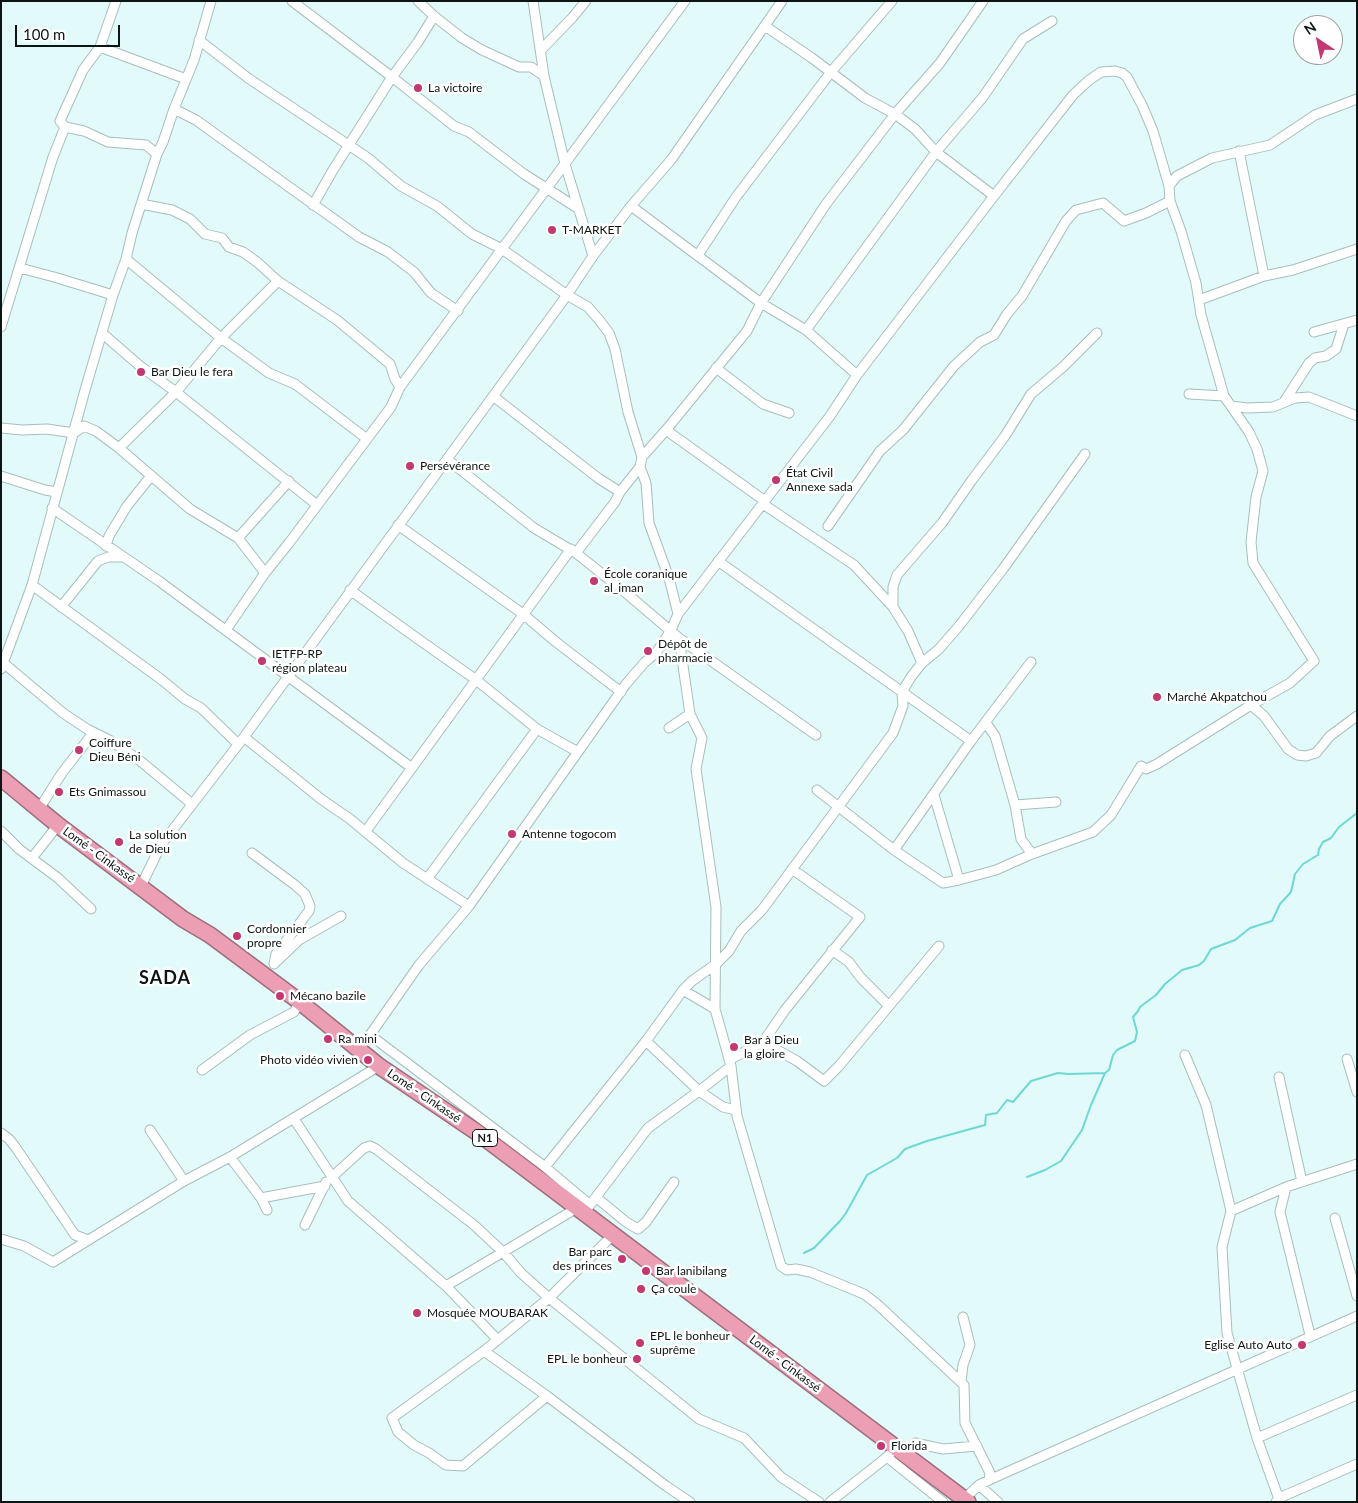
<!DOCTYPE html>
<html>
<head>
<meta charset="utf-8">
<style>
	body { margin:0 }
	#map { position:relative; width:1358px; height:1503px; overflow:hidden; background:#e2faf9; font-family:Lato,sans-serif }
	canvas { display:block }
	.frame { position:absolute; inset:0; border:2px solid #0c1414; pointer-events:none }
	.north { position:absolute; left:1293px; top:15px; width:50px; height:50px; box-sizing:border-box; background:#fff; border:1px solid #9ea1a1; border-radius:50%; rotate:326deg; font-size:14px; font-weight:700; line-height:20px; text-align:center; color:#0c1414 }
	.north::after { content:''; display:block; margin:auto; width:18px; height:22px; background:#c33870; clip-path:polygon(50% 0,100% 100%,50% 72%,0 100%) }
	.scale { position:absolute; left:15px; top:25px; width:105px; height:22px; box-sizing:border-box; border:2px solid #0c1414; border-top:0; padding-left:6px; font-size:15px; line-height:18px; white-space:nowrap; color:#0c1414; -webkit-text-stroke:4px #fff; paint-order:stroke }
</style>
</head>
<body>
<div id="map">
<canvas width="1358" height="1503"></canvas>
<div class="frame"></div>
<div class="north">N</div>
<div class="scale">100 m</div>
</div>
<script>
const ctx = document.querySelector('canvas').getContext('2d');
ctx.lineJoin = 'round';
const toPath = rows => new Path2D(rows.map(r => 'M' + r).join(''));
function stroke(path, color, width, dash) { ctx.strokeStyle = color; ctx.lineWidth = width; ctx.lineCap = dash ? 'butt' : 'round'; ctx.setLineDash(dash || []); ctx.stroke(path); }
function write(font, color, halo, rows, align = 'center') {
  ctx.font = font + ' Lato,sans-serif'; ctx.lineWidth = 5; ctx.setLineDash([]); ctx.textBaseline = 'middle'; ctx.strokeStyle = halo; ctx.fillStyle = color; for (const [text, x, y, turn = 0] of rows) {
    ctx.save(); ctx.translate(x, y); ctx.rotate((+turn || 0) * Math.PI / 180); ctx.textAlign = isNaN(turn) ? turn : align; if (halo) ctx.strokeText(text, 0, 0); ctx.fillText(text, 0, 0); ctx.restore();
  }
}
stroke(toPath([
	[1027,1177,1045,1170,1061,1161,1082,1130,1091,1105,1105,1073],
	[804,1253,814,1248,840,1221,846,1213,867,1175,897,1158,905,1149,927,1141,985,1125,986,1115,997,1113,1007,1100,1013,1102,1031,1081,1058,1073,1068,1074,1105,1073,1109,1070,1113,1055,1117,1050,1135,1041,1137,1032,1133,1017,1138,1011,1140,1007,1156,995,1165,984,1182,970,1199,965,1204,961,1211,949,1235,940,1250,928,1272,921,1280,904,1291,892,1295,874,1303,864,1318,855,1319,849,1323,842,1331,838,1339,827,1357,813]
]), '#6dd8d4', 2);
const street = toPath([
	[116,1,100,47,186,79],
	[292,1,392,77,333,170,313,205],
	[418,1,434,16,462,38,482,50,519,67,531,67,544,76],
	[533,1,544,76,565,164,593,256],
	[434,16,418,42,392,77,454,126,469,132,524,174,579,209],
	[765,26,812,58,865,98,895,114,915,129,936,152,994,196],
	[199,40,248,78,368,158,401,186,437,206,472,234,502,249,567,295,588,307,600,321,609,333,615,349,628,412,642,457,640,467,646,483,649,523,669,578,678,614,671,630,657,652,645,662,626,684,469,906,419,965,370,1035,357,1049],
	[100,47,83,70,60,121,65,127,84,131,108,142,146,145,157,154],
	[541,50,572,18,586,1],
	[174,109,196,120,225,141,359,237,388,252,414,272,431,293,458,311],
	[1239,151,1264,276],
	[141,204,172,210,190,219,205,234,222,238,229,247,243,252,257,262,278,281,337,320,390,364,395,379,400,387,391,407,289,543,265,573,226,630],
	[631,206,761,303,806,330,857,375],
	[698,255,736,197,831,72,892,1],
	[126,259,221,338,269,373,295,384,367,439],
	[20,268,54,277,113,295],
	[1199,300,1264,276,1293,270,1357,249],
	[1,327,53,157,65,127],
	[806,330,936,152,983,97,1023,39,1052,21],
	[1314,332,1357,320],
	[103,334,140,366,176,392,317,505],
	[716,368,763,404,789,413],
	[400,387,685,1],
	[1189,394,1224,396],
	[493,396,598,478,620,492,640,467],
	[1284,402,1309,363,1315,358,1326,356,1336,349,1344,324],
	[1231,406,1247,408,1273,407,1295,398,1309,397,1357,416],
	[1,428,22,430,47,429,74,433,84,426,96,431,119,448,190,509,238,538,265,573],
	[666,430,765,501],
	[119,448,176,392,221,338,278,281],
	[642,457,666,430,747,331,761,303,826,204,895,114,940,63,983,1],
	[447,459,534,528,576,553,626,593,679,638,816,735],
	[1,476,45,490,57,492],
	[763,504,854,565,893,607,908,631,922,663],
	[52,508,159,581,412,768],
	[398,525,523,614,556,642,621,692],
	[828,526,880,451,903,430,954,366,980,342,994,335,1007,314,1022,296,1066,221,1076,210,1103,203,1124,221,1146,213,1170,201,1169,186,1177,176,1212,158,1270,145,1315,115,1357,99],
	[238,538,289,481],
	[106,546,109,536,127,506,151,476],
	[576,553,615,502,620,492],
	[718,561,971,741],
	[32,585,162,680,185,699,201,708,238,744],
	[350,590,418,639,475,679,537,729,578,752],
	[61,607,98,561,108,557,122,557],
	[893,607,893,587,897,575,942,523,972,480,1005,436,1031,394,1064,366,1097,333],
	[678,614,830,416,857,375,994,196,1073,95,1088,81,1101,72,1115,71,1122,73,1127,77,1142,105,1153,131,1169,186],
	[679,638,690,714,702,738,696,769,716,907,715,1009,731,1066,737,1116,781,1266,787,1270,796,1269,810,1272,864,1294,877,1304,964,1385,965,1423,990,1473,989,1480],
	[1,661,63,713,87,729,111,741,138,759,192,804],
	[1,669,32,585,85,390,113,295,126,259,132,233,157,154,163,142,174,109,194,60,211,1],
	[1251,705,1264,716,1288,749,1297,755,1306,756,1316,753,1330,736,1357,716],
	[986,723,995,736,1015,805,1021,839,1032,854],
	[669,728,690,714],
	[244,737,321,799,350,819,403,863,469,906],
	[817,790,894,850,943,883,959,880,996,870,1032,854,1093,832,1111,815,1141,766,1146,769,1157,764,1251,705,1290,683,1314,661,1253,563,1251,542,1256,497,1263,471,1257,449,1249,432,1224,396,1201,315,1196,283,1181,231,1170,201],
	[934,795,959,880],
	[1015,805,1056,802],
	[39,809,62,773,93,733],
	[1,831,19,849,58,878,91,909],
	[366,831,571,549],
	[894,850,971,741,1031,662],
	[252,853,295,885,305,894,310,906,309,911,276,954,274,964],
	[32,858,58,825],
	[427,879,537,729],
	[141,886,161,845,244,737,567,295,593,256,631,206,671,160,782,1],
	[832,950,849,962,861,978,889,1006],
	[276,962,299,940,341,916],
	[683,990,715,1009],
	[370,1035,545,1167,590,1205],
	[646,1041,699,1091,723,1107,736,1110],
	[763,1042,797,1061,824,1081,839,1066,939,946],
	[1185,1055,1206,1105,1231,1211,1222,1247,1227,1333,1257,1438,1280,1502],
	[1347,1059,1357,1092],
	[729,1060,763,1042,785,1010,860,917,792,869],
	[202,1070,250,1035,294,1012,300,1002],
	[1279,1077,1302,1182],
	[294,1119,348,1201,446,1286,497,1339],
	[150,1130,184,1181],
	[1,1133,9,1139,16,1148,75,1235,88,1240],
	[230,1157,261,1198,267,1210],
	[545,1167,646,1041,683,990,692,981,716,964,729,951,741,931,762,910,893,733,903,706,902,692,911,677,922,663,939,649,959,626,1003,569,1085,454],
	[332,1177,364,1148,370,1146,376,1149,474,1225,504,1253,521,1273,549,1298,699,1419,744,1438,781,1477,819,1502],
	[1286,1187,1280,1212,1310,1335],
	[261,1198,325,1186],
	[597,1198,626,1222,638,1229,646,1222,674,1182],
	[587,1209,648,1128,699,1091,731,1066],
	[1231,1211,1286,1187,1357,1164],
	[1335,1218,1357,1296],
	[305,1225,326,1182],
	[1,1239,24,1246,53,1262,184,1181,230,1157,379,1066],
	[446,1286,577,1208],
	[484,1351,547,1396,666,1486,690,1502],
	[961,1381,963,1365,970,1345,963,1317],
	[547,1396,463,1466,446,1465,429,1453,414,1445,398,1432,392,1418,484,1351,549,1298,613,1235],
	[1257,1438,1357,1395],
	[915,1443,943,1449,977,1446],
	[887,1457,943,1502],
	[979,1485,998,1502],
	[964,1499,979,1485,989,1480,1357,1316],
	[830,1502,887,1457,896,1448],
	[1276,1502,1279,1498,1357,1464]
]);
const highway = toPath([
	[1,778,58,825,183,919,210,935,300,1002,379,1066,478,1133,968,1502]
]);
stroke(street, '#a7bebd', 11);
stroke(highway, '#9d6e7c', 18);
stroke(street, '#fff', 9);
stroke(highway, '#eb9eb4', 15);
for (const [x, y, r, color] of [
	[418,88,5,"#c33870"],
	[552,230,5,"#c33870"],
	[141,372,5,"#c33870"],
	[410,466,5,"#c33870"],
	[776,480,5,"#c33870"],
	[594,581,5,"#c33870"],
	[648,651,5,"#c33870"],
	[262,661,5,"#c33870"],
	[1157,697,5,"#c33870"],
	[79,750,5,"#c33870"],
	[59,792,5,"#c33870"],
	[512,834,5,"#c33870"],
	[119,842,5,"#c33870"],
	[237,936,5,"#c33870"],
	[280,996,5,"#c33870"],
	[328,1039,5,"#c33870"],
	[734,1047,5,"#c33870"],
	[368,1060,5,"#c33870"],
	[622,1259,5,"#c33870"],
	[646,1271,5,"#c33870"],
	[641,1289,5,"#c33870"],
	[417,1313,5,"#c33870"],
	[640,1343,5,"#c33870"],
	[1302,1345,5,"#c33870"],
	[637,1359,5,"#c33870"],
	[881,1446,5,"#c33870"]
]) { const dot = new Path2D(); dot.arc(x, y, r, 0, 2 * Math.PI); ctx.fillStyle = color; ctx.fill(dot); stroke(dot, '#fff', 2); }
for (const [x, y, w] of [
	[485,1138,25]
]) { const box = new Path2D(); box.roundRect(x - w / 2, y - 8.5, w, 17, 4); ctx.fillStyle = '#fff'; ctx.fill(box); stroke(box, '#0c1414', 1); }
write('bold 11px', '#0c1414', null, [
	["N1",485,1138]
]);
write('12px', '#0c1414', '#fff', [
	["La victoire",428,88],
	["T-MARKET",562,230],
	["Bar Dieu le fera",151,372],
	["Persévérance",420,466],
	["État Civil",786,473],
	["Annexe sada",786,487],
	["École coranique",604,574],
	["al_iman",604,588],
	["Dépôt de",658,644],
	["pharmacie",658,658],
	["IETFP-RP",272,654],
	["région plateau",272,668],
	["Marché Akpatchou",1167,697],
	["Coiffure",89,743],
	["Dieu Béni",89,757],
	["Ets Gnimassou",69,792],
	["Antenne togocom",522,834],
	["La solution",129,835],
	["de Dieu",129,849],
	["Cordonnier",247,929],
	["propre",247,943],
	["Mécano bazile",290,996],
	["Ra mini",338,1039],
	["Bar à Dieu",744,1040],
	["la gloire",744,1054],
	["Photo vidéo vivien",358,1060,"right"],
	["Bar parc",612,1252,"right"],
	["des princes",612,1266,"right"],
	["Bar lanibilang",656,1271],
	["Ça coule",651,1289],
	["Mosquée MOUBARAK",427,1313],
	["EPL le bonheur",650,1336],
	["suprême",650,1350],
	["Eglise Auto Auto",1292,1345,"right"],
	["EPL le bonheur",627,1359,"right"],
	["Florida",891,1446]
], 'left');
write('12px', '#0c1414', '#fff', [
	["Lomé - Cinkassé",99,855,36],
	["Lomé - Cinkassé",424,1096,34],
	["Lomé - Cinkassé",785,1364,37]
]);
ctx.letterSpacing = '1px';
write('bold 18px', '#0c1414', '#fff', [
	["SADA",165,978]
]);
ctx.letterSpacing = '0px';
</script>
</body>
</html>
